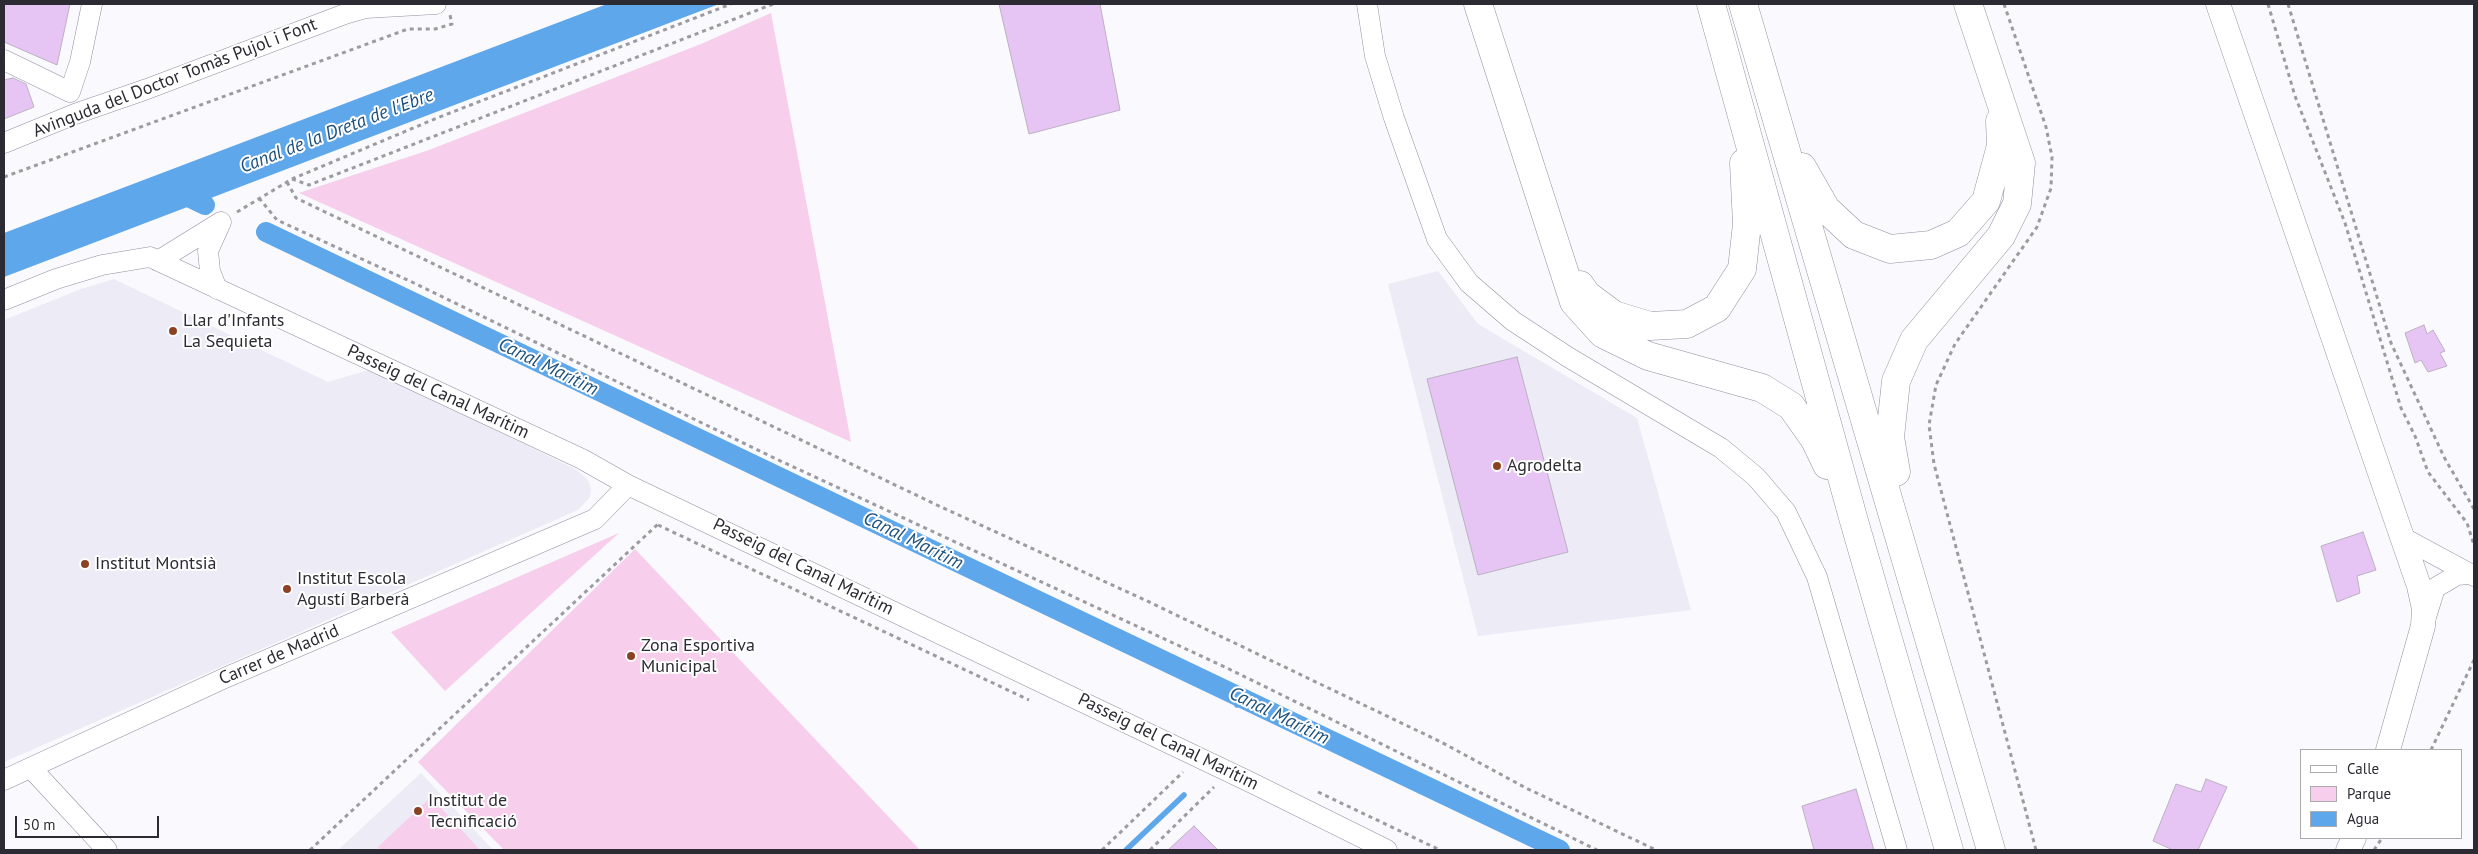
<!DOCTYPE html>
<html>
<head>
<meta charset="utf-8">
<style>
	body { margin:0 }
	#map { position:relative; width:2478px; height:854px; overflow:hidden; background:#faf9fd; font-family:"PT Sans",sans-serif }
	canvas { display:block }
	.frame { position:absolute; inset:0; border:5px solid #2c2b33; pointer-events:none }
	.legend { position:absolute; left:2300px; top:749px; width:162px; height:90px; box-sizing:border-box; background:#fff; border:1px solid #abaaad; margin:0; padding:6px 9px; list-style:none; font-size:15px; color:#2c2b33 }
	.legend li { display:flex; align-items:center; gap:10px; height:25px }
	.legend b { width:25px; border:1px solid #abaaad }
	.scale { position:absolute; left:15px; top:816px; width:144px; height:22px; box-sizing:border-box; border:2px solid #2c2b33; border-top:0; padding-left:6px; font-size:15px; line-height:18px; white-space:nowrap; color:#2c2b33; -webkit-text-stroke:4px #fff; paint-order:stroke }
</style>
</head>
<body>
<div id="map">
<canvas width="2478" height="854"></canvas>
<div class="frame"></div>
<ul class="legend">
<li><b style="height:6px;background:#fff"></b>Calle</li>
<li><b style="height:14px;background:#f7ceeb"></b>Parque</li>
<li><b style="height:14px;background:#5ea7ea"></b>Agua</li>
</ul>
<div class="scale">50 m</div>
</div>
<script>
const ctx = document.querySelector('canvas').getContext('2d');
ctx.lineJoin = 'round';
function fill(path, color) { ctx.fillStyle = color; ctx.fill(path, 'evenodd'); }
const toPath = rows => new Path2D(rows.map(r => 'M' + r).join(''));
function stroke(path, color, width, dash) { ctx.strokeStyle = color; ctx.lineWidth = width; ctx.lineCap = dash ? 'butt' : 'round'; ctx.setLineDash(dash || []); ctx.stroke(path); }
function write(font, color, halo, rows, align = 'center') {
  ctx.font = font + ' "PT Sans",sans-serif'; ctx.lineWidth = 4; ctx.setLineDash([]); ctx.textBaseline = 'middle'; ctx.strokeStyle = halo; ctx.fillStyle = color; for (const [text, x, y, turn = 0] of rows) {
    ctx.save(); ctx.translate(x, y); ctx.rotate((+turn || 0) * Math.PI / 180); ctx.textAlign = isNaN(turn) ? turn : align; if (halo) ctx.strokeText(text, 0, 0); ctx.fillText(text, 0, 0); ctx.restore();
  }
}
fill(toPath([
	[1438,271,1478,324,1637,418,1691,610,1478,636,1388,284],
	[114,279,328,382,372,369,577,470,588,480,591,489,590,497,578,510,4,762,4,320,81,289],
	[421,773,493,850,338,850]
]), '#ecebf6');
fill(toPath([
	[771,13,851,442,299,193,429,150,701,44],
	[619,533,445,691,391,632],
	[635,549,920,850,504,850,418,762],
	[431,797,480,850,381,850,378,847]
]), '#f7ceeb');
fill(toPath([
	[607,4,719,4,4,277,4,233]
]), '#5ea7ea');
stroke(toPath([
	[1237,705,1241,697],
	[1126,850,1184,795]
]), '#5ea7ea', 5.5);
stroke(toPath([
	[176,191,205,205],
	[266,232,1560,850]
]), '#5ea7ea', 20);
const building = toPath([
	[4,4,70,4,57,65,4,42,4,4],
	[999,4,1100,4,1120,110,1029,134,999,4],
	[13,78,26,84,34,107,4,119,4,80,13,78],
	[2424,325,2427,334,2433,330,2445,351,2440,353,2447,366,2428,372,2421,360,2415,363,2405,333,2424,325],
	[1517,357,1568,552,1478,575,1427,379,1517,357],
	[2363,532,2376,570,2357,576,2360,593,2337,602,2321,546,2363,532],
	[2206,779,2227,787,2198,850,2173,850,2153,841,2176,784,2201,792,2206,779],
	[1856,789,1874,850,1814,850,1802,806,1856,789],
	[1194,826,1218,850,1168,850,1194,826]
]);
fill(building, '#e6c5f5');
stroke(building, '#bcb0c2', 1);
const minor = toPath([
	[1367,4,1375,56,1394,118,1437,239,1469,283,1513,321,1568,357,1721,448,1756,477,1786,512,1817,577,1897,850],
	[4,60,70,92],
	[70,92,80,62,92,4],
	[4,143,75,114,147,89,345,14,366,8,436,4],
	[158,261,221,222],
	[217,289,210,271,208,251,221,222],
	[4,300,56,279,102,265,150,257,582,459,628,485,1250,782,1387,850],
	[2400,536,2474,576],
	[2425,620,2435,588,2457,575,2468,574],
	[31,768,107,850],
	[4,780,227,677,595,519,628,485]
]);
const tertiary = toPath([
	[2218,4,2419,586,2424,609,2423,626,2388,750],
	[2348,850,2354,838]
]);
const trunk = toPath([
	[1478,4,1574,302,1603,334,1648,356,1762,388,1791,406,1815,440,1827,465],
	[1711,4,1854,521,1949,850],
	[1743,4,1991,850],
	[1802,167,1826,209,1854,235,1890,249,1931,245,1958,233,1986,201,2001,146,2000,121],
	[1580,285,1587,295,1614,315,1650,326,1687,324,1717,308,1742,269,1747,224,1744,163],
	[1896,472,1890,437,1896,381,1914,340,2001,236,2017,204,2021,163,1968,4]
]);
stroke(minor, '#928fa2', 21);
stroke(tertiary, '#928fa2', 25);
stroke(trunk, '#928fa2', 29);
stroke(toPath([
	[2004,4,2046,127,2052,157,2051,188,2037,227,1955,344,1936,385,1929,425,1934,464,2036,850],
	[2268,4,2295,96,2345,223,2401,408,2415,436,2428,472,2467,523,2474,545],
	[2288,4,2391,343,2444,457,2474,509],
	[4,177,408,29,435,29,452,24,450,15],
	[292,179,309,185,773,4],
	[287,182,296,198,939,506,1145,600,1441,742,1526,788,1656,850],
	[259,198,277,220,414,283,772,457,1227,668,1597,850],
	[237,212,292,179,437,118,731,4],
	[658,525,1029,700],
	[2431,750,2474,660],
	[1318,792,1440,850],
	[310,850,658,524],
	[1102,850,1183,772],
	[1150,850,1214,787],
	[2374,850,2382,838]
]), '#9c9ba1', 3, [4, 4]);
stroke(minor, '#fff', 20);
stroke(tertiary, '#fff', 24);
stroke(trunk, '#fff', 28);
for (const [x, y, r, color] of [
	[173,331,5,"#8a4222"],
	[1497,466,5,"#8a4222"],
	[85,564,5,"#8a4222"],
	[287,589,5,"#8a4222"],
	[631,656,5,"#8a4222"],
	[418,811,5,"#8a4222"]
]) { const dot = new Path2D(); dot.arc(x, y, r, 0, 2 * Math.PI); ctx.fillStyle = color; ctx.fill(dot); stroke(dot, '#fff', 2); }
write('18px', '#2c2b33', '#fff', [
	["Avinguda del Doctor Tomàs Pujol i Font",175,78,-21],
	["Passeig del Canal Marítim",438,392,25],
	["Passeig del Canal Marítim",803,567,26],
	["Carrer de Madrid",279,655,-23],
	["Passeig del Canal Marítim",1168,742,26]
]);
write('18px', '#2c2b33', '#fff', [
	["Llar d'Infants",183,321],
	["La Sequieta",183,342],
	["Agrodelta",1507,466],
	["Institut Montsià",95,564],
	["Institut Escola",297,579],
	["Agustí Barberà",297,600],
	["Zona Esportiva",641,646],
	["Municipal",641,667],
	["Institut de",428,801],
	["Tecnificació",428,822]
], 'left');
write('italic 19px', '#1d517d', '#fff', [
	["Canal de la Dreta de l'Ebre",337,131,-21],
	["Canal Marítim",548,367,26],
	["Canal Marítim",913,541,26],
	["Canal Marítim",1279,716,26]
]);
</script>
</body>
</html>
